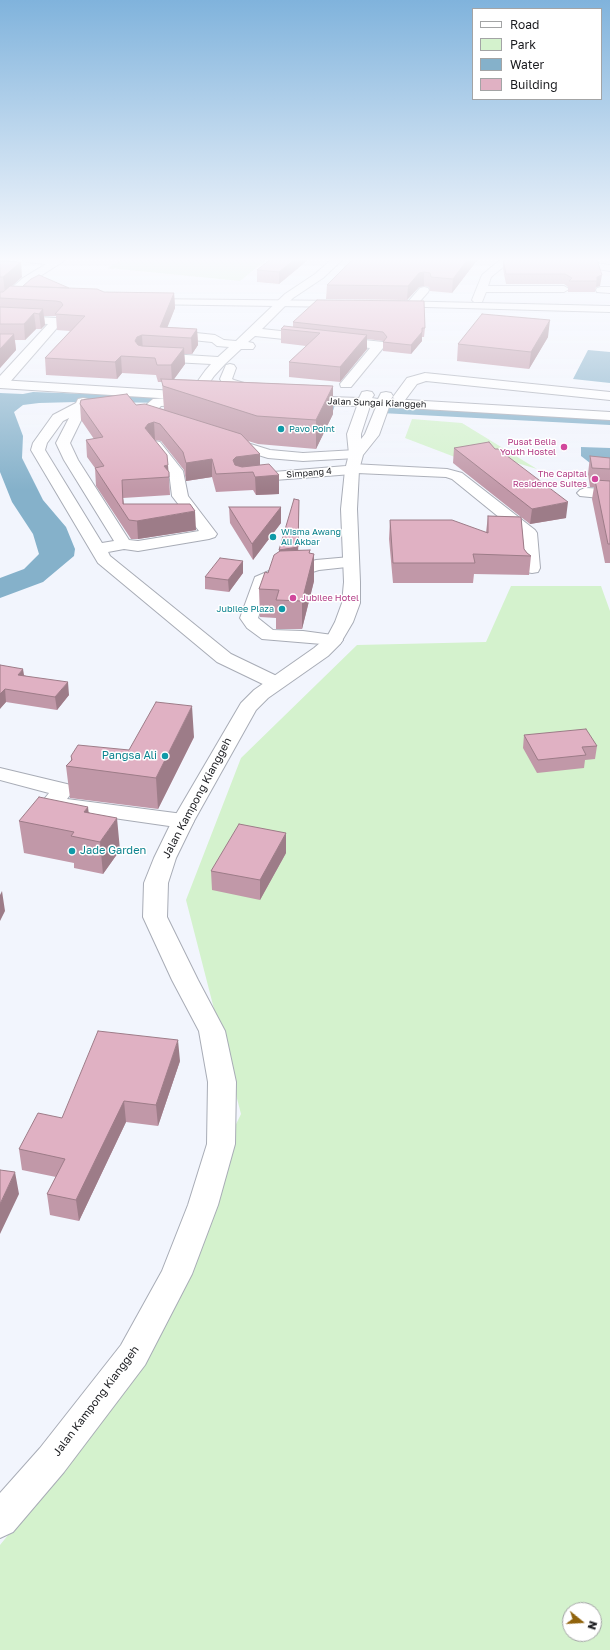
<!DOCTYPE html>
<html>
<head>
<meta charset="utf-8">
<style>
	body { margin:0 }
	#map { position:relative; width:610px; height:1650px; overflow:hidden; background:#f2f5fd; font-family:"Golos Text",sans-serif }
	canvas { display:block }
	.legend { position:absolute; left:472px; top:8px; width:130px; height:92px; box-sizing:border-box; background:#fff; border:1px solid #a3a4a5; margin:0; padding:5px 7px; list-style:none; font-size:12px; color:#1a1b1f }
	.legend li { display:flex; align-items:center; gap:8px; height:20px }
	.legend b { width:20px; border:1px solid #a3a4a5 }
	.north { position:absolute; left:562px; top:1602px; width:40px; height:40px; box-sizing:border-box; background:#fff; border:1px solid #a3a4a5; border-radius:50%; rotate:108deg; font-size:11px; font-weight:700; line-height:16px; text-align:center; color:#1a1b1f }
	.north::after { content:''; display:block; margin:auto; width:14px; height:18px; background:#90630c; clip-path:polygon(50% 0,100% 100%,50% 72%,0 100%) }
</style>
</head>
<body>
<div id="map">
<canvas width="610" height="1650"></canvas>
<ul class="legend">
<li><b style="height:5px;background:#fff"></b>Road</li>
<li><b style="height:11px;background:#d4f2cd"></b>Park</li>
<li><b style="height:11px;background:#85b1ca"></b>Water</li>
<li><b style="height:11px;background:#e0b1c3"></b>Building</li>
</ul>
<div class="north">N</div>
</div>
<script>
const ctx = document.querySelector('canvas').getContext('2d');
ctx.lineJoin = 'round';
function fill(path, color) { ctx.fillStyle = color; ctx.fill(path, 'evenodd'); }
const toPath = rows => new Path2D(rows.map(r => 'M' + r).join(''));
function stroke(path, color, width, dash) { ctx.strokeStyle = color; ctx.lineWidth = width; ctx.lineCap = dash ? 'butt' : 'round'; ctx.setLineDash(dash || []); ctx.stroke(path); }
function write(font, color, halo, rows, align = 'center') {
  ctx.font = font + ' "Golos Text",sans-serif'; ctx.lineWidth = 3; ctx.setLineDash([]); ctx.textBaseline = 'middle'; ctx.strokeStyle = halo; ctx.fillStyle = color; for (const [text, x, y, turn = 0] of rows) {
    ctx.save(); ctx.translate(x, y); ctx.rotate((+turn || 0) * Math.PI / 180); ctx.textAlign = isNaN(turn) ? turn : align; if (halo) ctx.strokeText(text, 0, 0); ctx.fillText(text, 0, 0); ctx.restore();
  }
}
fill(toPath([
	[122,259,267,259,240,281,108,268],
	[412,419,462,423,537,469,484,453,460,459,405,438],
	[511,586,601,586,610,611,610,1650,0,1650,0,1545,77,1450,241,1114,186,900,241,758,357,645,486,642],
	[570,1610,594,1610,594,1634,570,1634]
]), '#d4f2cd');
fill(toPath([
	[588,350,610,352,610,383,573,379],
	[33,392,177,397,610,419,610,425,190,403,76,402,39,403,23,405,14,412,23,436,22,458,43,500,66,527,75,549,74,556,43,582,0,598,0,578,24,569,39,554,33,534,12,502,0,472,0,393,23,394],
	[581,447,610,448,610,458,590,463,581,456]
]), '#85b1ca');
fill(toPath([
	[335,405,385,408,382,414,333,411]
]), '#f2f5fd');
const minor = toPath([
	[21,259,67,259,31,282,4,306,0,307,0,298,23,278,46,264,26,262,21,259],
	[332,259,343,259,323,278,293,298,262,329,383,342,385,345,383,348,351,387,341,387,340,384,370,348,255,336,248,342,253,343,255,346,253,349,241,349,225,364,214,376,198,399,200,401,198,404,161,406,158,409,157,412,174,419,176,422,174,425,169,426,164,425,145,417,143,411,147,404,153,399,188,397,187,396,205,371,211,364,154,361,150,360,148,357,150,354,154,353,218,357,229,347,217,346,212,342,192,340,190,337,192,334,196,333,215,335,224,340,236,341,285,294,315,274,332,259],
	[501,259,513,259,491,277,488,286,564,286,569,289,564,292,486,292,482,302,474,302,472,300,482,275,501,259],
	[547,259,572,259,610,265,610,271,552,262,547,259],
	[424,287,428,288,429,290,428,292,415,307,407,307,405,305,407,303,420,288,424,287],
	[601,287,610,287,610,293,597,292,596,290,597,288,601,287],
	[0,315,57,318,61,319,63,321,10,382,5,383,0,382,0,376,48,324,0,321,0,315],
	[425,373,610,392,610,400,426,381,417,384,405,400,395,400,393,397,407,378,425,373],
	[83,398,88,399,90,402,70,443,78,460,129,540,138,541,199,531,172,496,169,472,148,445,150,442,155,441,160,442,183,471,188,496,217,534,215,537,209,539,138,551,124,549,108,552,110,556,231,654,283,679,286,683,283,687,276,689,269,687,217,662,98,563,31,450,33,443,53,415,76,403,78,399,83,398],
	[69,418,56,443,64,460,114,541,102,543,45,450,47,443,63,421,69,418],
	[228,437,270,450,303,453,356,450,361,451,363,454,361,457,356,458,303,461,268,458,223,444,221,441,223,438,228,437],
	[352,464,447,469,462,473,535,530,537,533,540,568,538,572,532,573,526,572,524,568,521,535,452,479,446,477,357,473,352,474,249,482,244,481,242,478,244,475,249,474,346,466,352,464],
	[585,488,610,489,610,499,580,496,577,493,580,490,585,488],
	[350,557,356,558,358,562,356,566,319,570,306,574,280,577,269,584,258,618,273,630,303,631,340,636,343,640,340,644,334,645,262,639,247,628,240,618,255,577,276,568,303,564,316,560,350,557],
	[0,768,71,785,74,790,67,799,183,814,191,816,194,821,191,826,183,828,44,808,41,803,49,793,0,780,0,768]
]);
const major = toPath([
	[145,299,343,301,349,304,343,307,141,304,139,302,141,300,145,299],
	[393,301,610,306,610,312,389,306,387,304,389,302,393,301],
	[230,364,234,365,236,368,232,379,234,380,261,388,263,391,261,394,256,395,224,386,220,379,226,365,230,364],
	[0,380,191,392,196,393,198,396,196,399,191,400,0,388,0,380],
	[367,391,372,392,374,395,372,398,378,399,381,393,386,392,391,393,393,396,391,399,610,412,610,420,389,407,379,435,363,455,359,470,357,509,360,582,360,603,353,622,340,644,328,656,268,698,256,710,194,821,176,858,168,883,167,917,198,980,225,1031,236,1082,235,1144,218,1205,192,1274,145,1365,64,1472,13,1532,0,1538,0,1493,40,1448,121,1345,162,1271,188,1205,207,1144,208,1082,199,1031,172,980,143,917,144,883,154,858,172,821,241,703,254,690,314,648,327,637,335,622,342,603,344,582,341,509,345,470,349,454,347,434,357,406,304,404,299,403,297,400,299,397,304,396,359,398,362,392,367,391],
	[370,406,376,407,365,434,361,439,361,434,370,406]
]);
stroke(minor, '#a8acb6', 2);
stroke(major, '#a8acb6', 2);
fill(minor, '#fff');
fill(major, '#fff');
fill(toPath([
	[0,259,10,259,10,262,22,277,12,286,69,288,104,292,174,293,175,308,167,327,197,329,198,345,192,354,184,354,185,364,174,379,333,386,333,414,316,449,258,444,248,441,260,454,260,465,279,475,279,494,256,495,253,490,216,492,212,477,186,481,184,470,161,441,155,440,168,471,169,477,170,495,123,498,124,504,196,530,138,539,131,539,96,486,95,468,87,457,86,440,94,439,81,420,80,404,136,405,164,409,162,382,158,382,156,375,122,373,117,379,46,375,45,358,70,331,57,330,56,316,44,316,45,325,41,329,36,329,25,340,15,340,16,350,0,368,0,292,3,292,0,292],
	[271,259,309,259,279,284,257,282,257,270],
	[478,259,452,293,430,291,429,287,424,286,419,287,407,300,326,299,327,285],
	[503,259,592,259,600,286,596,287,595,292,568,292,568,287,564,284,506,284,503,269],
	[293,322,425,328,424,337,422,337,422,341,411,354,383,351,383,341,367,339,367,349,340,382,289,377,289,362,306,346,281,343,281,329,293,327],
	[548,337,529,369,457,361,458,344],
	[454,448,566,518,530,524,521,517,524,549,527,553,531,556,529,575,474,574,473,583,393,583,389,539,390,520,486,532,488,516,521,517,453,463],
	[590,456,610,458,610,563,605,563,592,499,594,487,590,487,588,474],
	[299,500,298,550,314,554,314,581,302,629,276,629,276,618,260,617,259,589,279,552],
	[229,507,281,507,281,523,253,560,230,523],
	[243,561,243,573,229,592,205,589,205,577],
	[0,665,24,675,69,695,57,710,6,702,0,708],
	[524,735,597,746,595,759,585,760,584,768,537,773,523,748],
	[194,737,158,809,70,798,66,766,71,760,71,756,129,750],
	[89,812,120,850,103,874,74,868,74,863,24,853,19,821],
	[286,853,260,900,212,890,211,871],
	[180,1061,158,1126,126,1122,79,1221,50,1215,47,1194,56,1177,22,1170,19,1149,62,1118]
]), '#c198a8');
fill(toPath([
	[295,259,309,259,279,284,279,272],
	[468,259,478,259,452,293,453,279],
	[21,262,22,277,5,292,3,277],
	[424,272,424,286,419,287,407,300,408,286,419,273],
	[602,275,600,286,596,287,597,277],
	[174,293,175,308,164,336,160,327],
	[43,309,45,325,41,329,39,314],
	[34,313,36,329,25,340,24,324],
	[550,320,548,337,529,369,531,352],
	[197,329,198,345,192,354,191,338],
	[422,332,422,341,411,354,411,345],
	[14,334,16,350,0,368,0,349],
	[142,335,143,352,135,341,137,337],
	[367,335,367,349,340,382,340,367],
	[184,348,185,364,172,382,171,365],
	[121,356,122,373,117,379,115,362],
	[333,386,333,414,316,449,316,420],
	[154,422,155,440,145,428,148,424],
	[260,454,260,472,234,473,233,460,236,457],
	[212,459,212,477,186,481,186,463],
	[168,465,169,477,164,466],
	[279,475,279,494,256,495,255,477],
	[122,480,123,498,124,512,123,511],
	[299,500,298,563,279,566,279,550],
	[568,502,566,518,530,524,532,509],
	[281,507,281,523,253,560,252,544],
	[195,511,196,530,138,539,137,521],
	[310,550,310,569,314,554,314,581,302,629,302,601],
	[243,561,243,573,229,592,228,580],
	[23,669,25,681,18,675],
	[68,682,69,695,57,710,55,697],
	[5,689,6,702,0,709,0,694],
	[192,706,194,737,158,809,156,778],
	[88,807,92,839,84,812],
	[117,818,120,850,103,874,100,842],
	[286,833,286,853,260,900,260,880],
	[2,891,5,911,0,921,0,895],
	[178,1040,180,1061,158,1126,156,1105],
	[124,1101,126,1122,79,1221,76,1200],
	[15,1172,19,1194,0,1234,0,1204]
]), '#9d7c88');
const building = toPath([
	[271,259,295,259,279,272,257,270,271,259],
	[353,259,468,259,453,279,431,277,430,273,424,272,419,273,408,286,327,285,353,259],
	[503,259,592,259,597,260,602,275,597,277,597,281,569,281,572,278,565,274,506,274,503,259],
	[0,261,21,262,3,277,0,277,0,261],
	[39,275,69,288,23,286,31,279,39,275],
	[10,286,97,289,104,292,174,293,160,327,197,329,191,338,142,335,137,337,135,341,138,345,142,346,184,348,171,365,157,365,155,358,121,356,115,362,45,358,85,316,55,314,63,305,61,302,56,301,0,298,0,292,3,292,10,286],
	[317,300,424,301,425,328,422,328,422,332,411,345,383,342,387,337,383,332,293,322,317,300],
	[0,307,43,309,39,314,34,313,24,324,0,324,0,307],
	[482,314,550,320,531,352,458,344,482,314],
	[284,326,367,335,340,367,289,362,320,333,281,329,284,326],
	[0,334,14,334,0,349,0,334],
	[161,379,333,386,316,420,257,416,163,386,161,379],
	[127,394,136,405,145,404,241,434,260,454,236,457,233,460,235,465,242,467,269,464,279,475,255,477,253,472,216,474,212,459,186,463,183,452,160,424,154,422,148,424,145,428,167,455,168,465,164,466,169,472,169,477,122,480,123,504,190,504,195,511,137,521,129,520,95,468,104,466,86,440,103,437,80,404,81,400,127,394],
	[489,442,495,449,498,449,568,502,532,509,454,448,489,442],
	[590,456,610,458,610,469,592,468,590,456],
	[595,480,610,481,610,544,608,544,595,480],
	[294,499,299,500,298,547,279,550,294,499],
	[229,507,281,507,252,544,229,507],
	[488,516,521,517,524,549,527,553,531,556,473,554,475,563,393,563,390,520,452,520,488,533,488,516],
	[310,550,309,553,314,554,302,601,276,600,279,590,259,589,265,572,268,573,274,555,280,551,310,550],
	[220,558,243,561,228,580,205,577,220,558],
	[0,665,23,669,18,675,68,682,55,697,5,689,0,694,0,665],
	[156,702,192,706,156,778,66,766,72,760,71,756,78,745,129,750,156,702],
	[586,729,597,746,582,747,586,755,538,760,524,735,586,729],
	[39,797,88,807,84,812,117,818,100,842,71,836,74,832,19,821,39,797],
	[239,824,286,833,260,880,211,871,239,824],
	[98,1031,178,1040,156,1105,124,1101,76,1200,47,1194,65,1159,19,1149,38,1113,62,1118,98,1031],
	[0,1170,15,1172,0,1204,0,1170]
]);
fill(building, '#e0b1c3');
stroke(building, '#9d7c88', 1);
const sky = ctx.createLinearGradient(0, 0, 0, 490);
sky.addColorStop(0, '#80b3dc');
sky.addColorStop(0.53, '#f9fafe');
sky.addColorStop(1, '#f9fafe00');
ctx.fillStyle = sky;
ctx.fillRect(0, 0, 610, 490);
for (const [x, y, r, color] of [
	[281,429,4,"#0f9aa8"],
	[564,447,4,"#d1479c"],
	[595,479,4,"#d1479c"],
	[273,537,4,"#0f9aa8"],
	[293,598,4,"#d1479c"],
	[282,609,4,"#0f9aa8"],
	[165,756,4,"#0f9aa8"],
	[72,851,4,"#0f9aa8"]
]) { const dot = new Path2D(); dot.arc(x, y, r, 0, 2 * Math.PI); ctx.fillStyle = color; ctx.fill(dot); stroke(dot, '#fff', 1.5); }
write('9px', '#1a1b1f', '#fff', [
	["Jalan Sungai Kianggeh",377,403,2],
	["Simpang 4",309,473,-5]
]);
write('9px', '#0d838f', '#fff', [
	["Pavo Point",289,429],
	["Wisma Awang",281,532],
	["Ali Akbar",281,542],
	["Jubilee Plaza",274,609,"right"]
], 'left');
write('9px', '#b23c85', '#fff', [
	["Pusat Belia",556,442],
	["Youth Hostel",556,452],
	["The Capital",587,474],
	["Residence Suites",587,484],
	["Jubilee Hotel",301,598,"left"]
], 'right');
write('11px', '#0d838f', '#fff', [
	["Pangsa Ali",157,756],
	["Jade Garden",80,851,"left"]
], 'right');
write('11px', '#1a1b1f', '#fff', [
	["Jalan Kampong Kianggeh",197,798,-62],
	["Jalan Kampong Kianggeh",96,1401,-53]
]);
</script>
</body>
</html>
